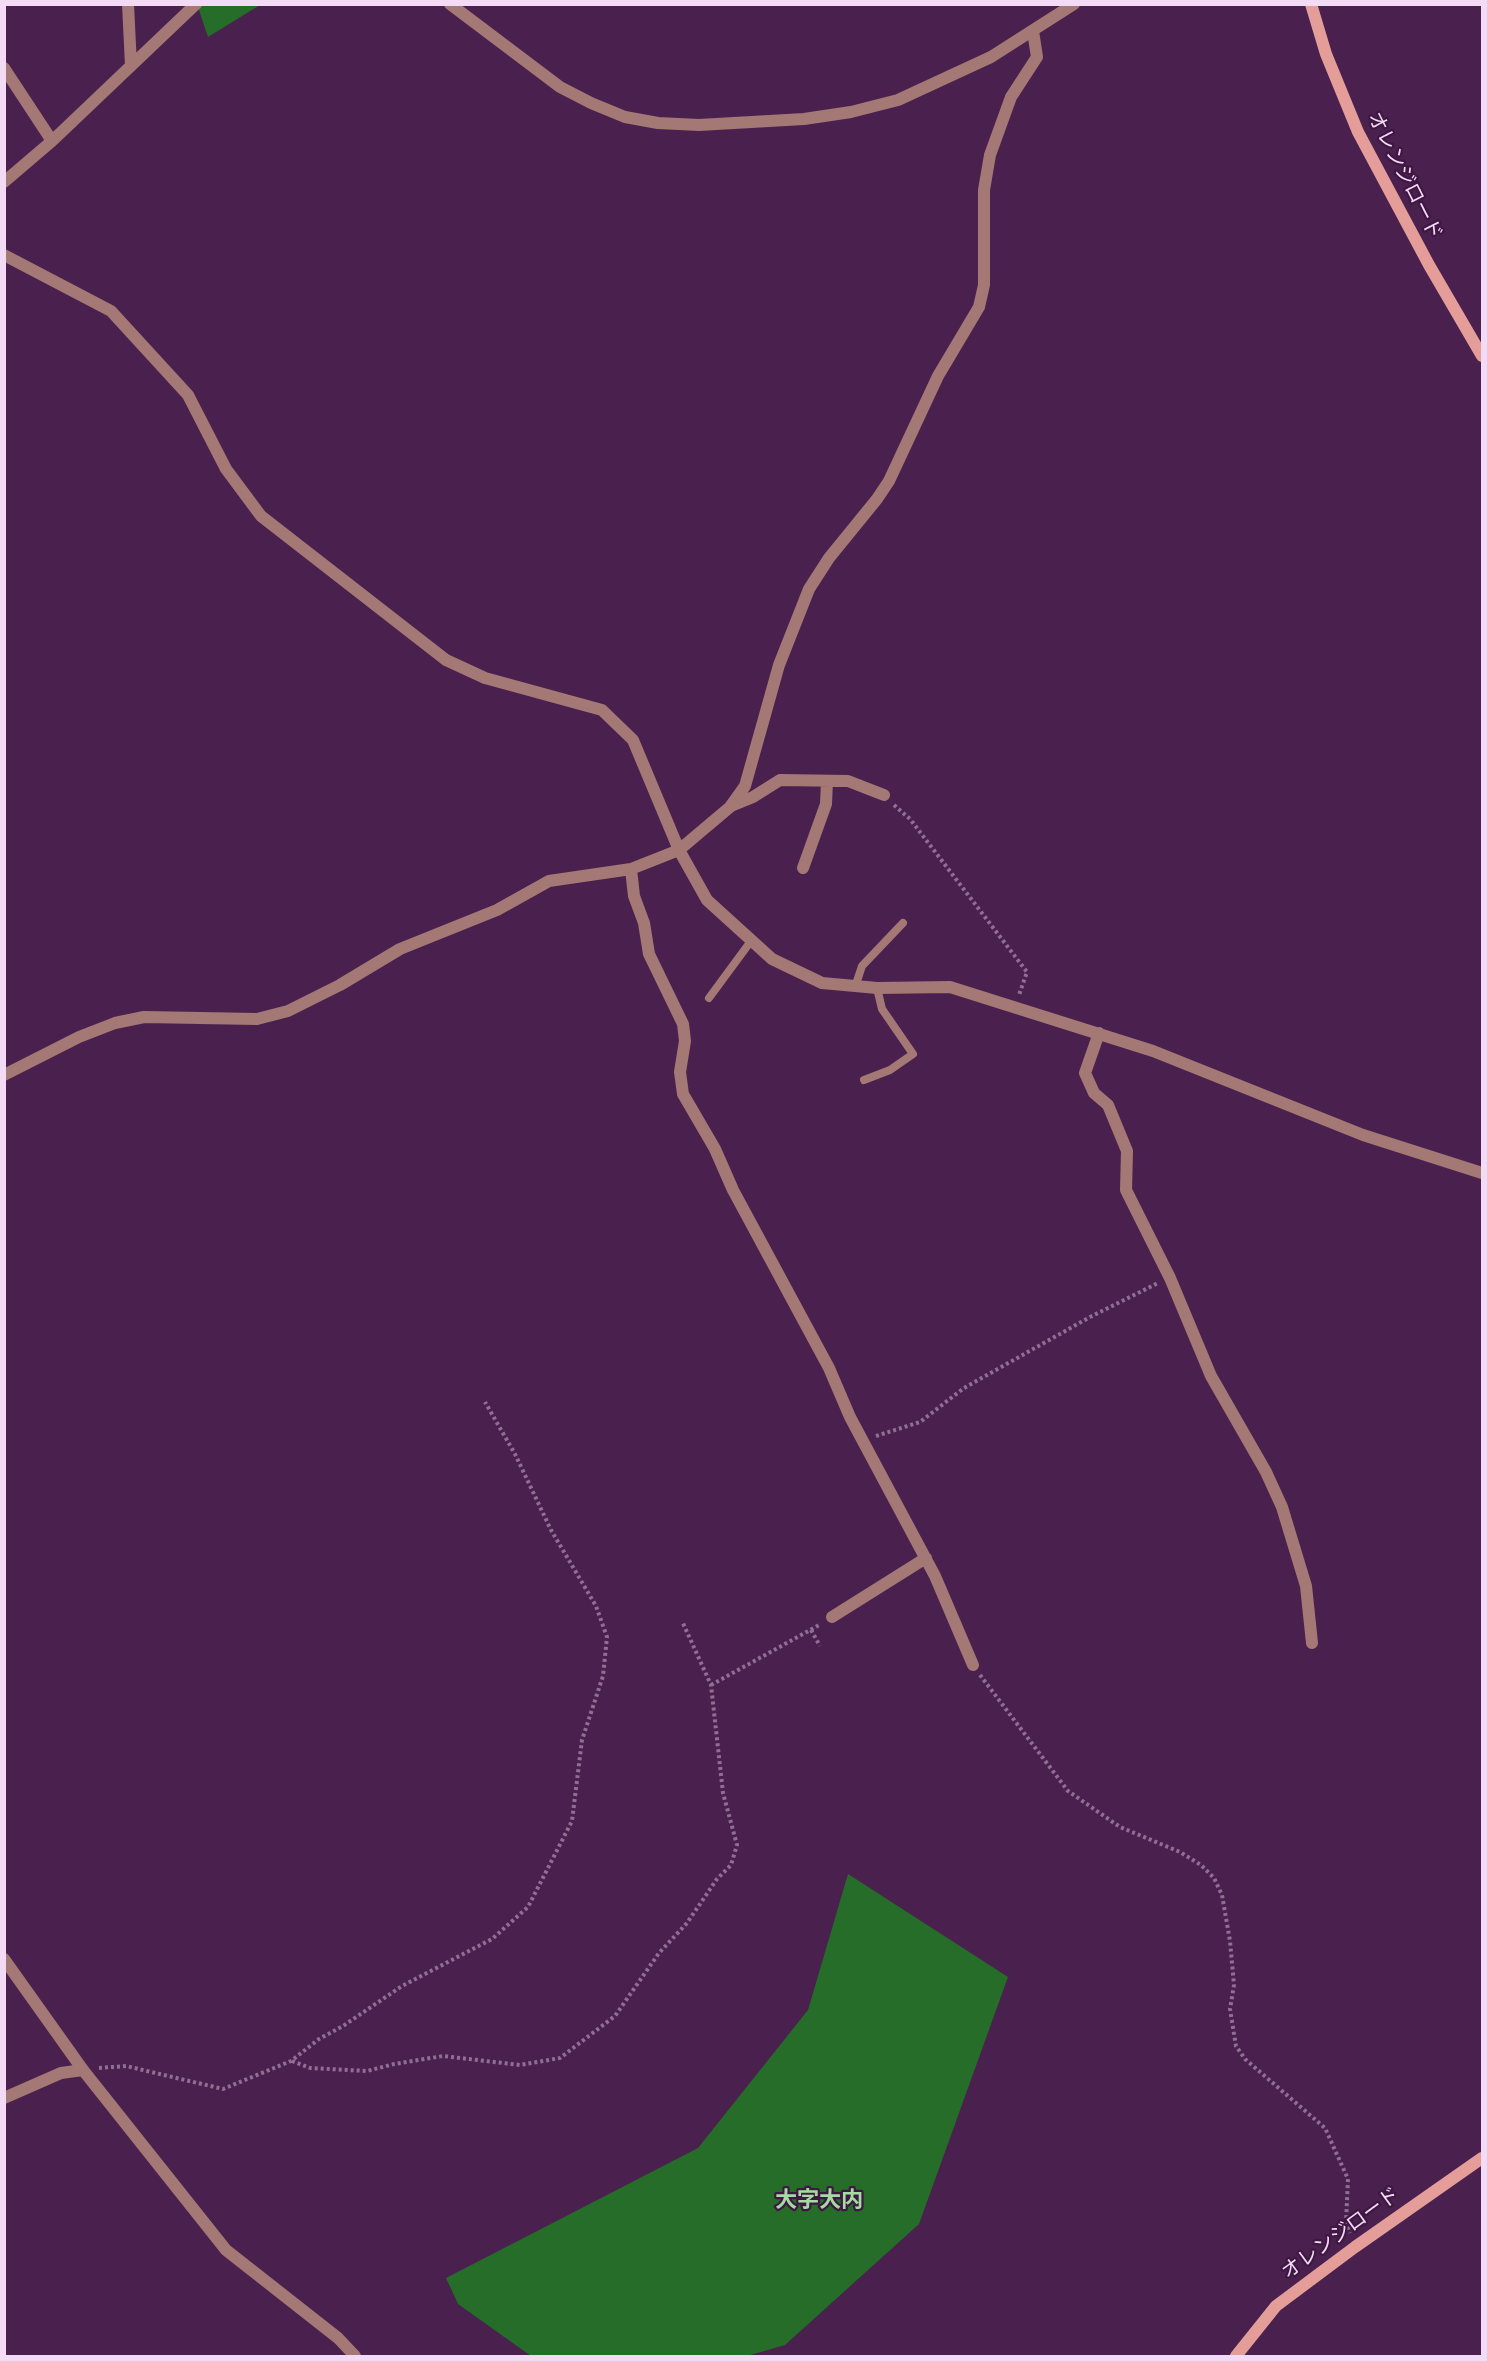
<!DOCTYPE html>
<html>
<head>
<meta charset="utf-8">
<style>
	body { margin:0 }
	#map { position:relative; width:1487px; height:2361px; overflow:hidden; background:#4a214e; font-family:"DM Sans",sans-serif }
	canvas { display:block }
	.frame { position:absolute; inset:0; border:6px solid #f3daf5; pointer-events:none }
</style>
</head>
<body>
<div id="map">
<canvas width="1487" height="2361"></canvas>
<div class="frame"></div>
</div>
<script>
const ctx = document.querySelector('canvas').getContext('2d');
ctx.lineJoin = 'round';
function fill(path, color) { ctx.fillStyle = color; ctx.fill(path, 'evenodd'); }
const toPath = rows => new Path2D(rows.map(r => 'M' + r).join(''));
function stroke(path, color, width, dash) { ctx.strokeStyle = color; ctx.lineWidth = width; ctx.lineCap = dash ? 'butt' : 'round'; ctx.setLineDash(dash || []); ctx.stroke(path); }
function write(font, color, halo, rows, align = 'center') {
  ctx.font = font + ' "DM Sans","Noto Sans JP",sans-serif'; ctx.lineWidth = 4.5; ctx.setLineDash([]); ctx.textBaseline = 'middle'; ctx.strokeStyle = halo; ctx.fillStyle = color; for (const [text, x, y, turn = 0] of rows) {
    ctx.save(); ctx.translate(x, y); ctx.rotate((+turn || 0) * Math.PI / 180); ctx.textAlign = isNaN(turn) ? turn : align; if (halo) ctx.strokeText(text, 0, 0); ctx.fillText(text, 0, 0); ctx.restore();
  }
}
fill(toPath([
	[197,4,260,5,208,37],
	[848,1874,1008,1977,919,2224,785,2345,747,2356,531,2356,458,2304,446,2278,698,2148,808,2010]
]), '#256d28');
stroke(toPath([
	[894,805,910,819,1027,972,1019,995],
	[876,1436,920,1422,964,1388,1090,1317,1158,1283],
	[811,1630,820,1646],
	[980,1675,1068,1791,1120,1827,1180,1852,1201,1865,1214,1878,1222,1895,1230,1941,1234,1985,1230,2009,1236,2046,1245,2059,1325,2128,1348,2179,1346,2223,1350,2233],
	[711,1685,821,1624],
	[292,2061,310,2068,367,2071,394,2064,443,2056,520,2065,560,2058,615,2016,659,1953,687,1923,717,1879,731,1865,737,1845,723,1793,711,1685,682,1621],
	[99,2068,126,2066,223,2089,291,2061,319,2039,343,2026,402,1986,492,1939,528,1907,572,1821,582,1740,603,1676,607,1637,596,1606,551,1530,515,1454,485,1402]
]), '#916f94', 4, [3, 3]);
stroke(toPath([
	[855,987,862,966,903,923],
	[709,998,751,941],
	[864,1080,890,1070,913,1054,882,1009,877,988]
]), '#a47874', 8);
stroke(toPath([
	[128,4,131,66],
	[450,4,560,87,591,103,625,117,658,123,699,125,804,119,851,112,898,100,991,57,1074,4],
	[4,68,52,141],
	[4,182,52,141,196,4],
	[4,255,111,311,188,395,226,469,261,516,446,660,485,678,602,710,633,740,679,850,707,900,772,959,822,983,877,988,950,987,1153,1051,1363,1135,1482,1173],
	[731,806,753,797,780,780,848,781,884,795],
	[803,868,826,804,827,781],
	[631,869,634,896,644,923,649,954,683,1024,685,1041,680,1072,683,1094,715,1149,733,1190,829,1368,850,1417,935,1576,973,1665],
	[1099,1033,1085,1073,1094,1093,1108,1105,1127,1151,1126,1190,1170,1278,1211,1376,1266,1472,1282,1507,1306,1586,1312,1643],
	[4,1075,79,1037,115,1023,144,1017,257,1019,288,1011,340,985,400,949,497,910,549,881,631,869,679,850,730,807,745,786,779,665,809,589,829,558,877,499,889,481,938,376,979,307,984,285,984,190,990,155,1011,97,1037,57,1033,31],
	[832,1617,926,1558],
	[4,1959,83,2070,226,2250,338,2338,355,2356],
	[4,2098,61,2073,83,2070]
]), '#a47874', 12);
stroke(toPath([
	[1311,4,1326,54,1358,132,1429,265,1482,356],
	[1236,2356,1276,2306,1355,2247,1482,2158]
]), '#e49d98', 12);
write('20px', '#f3daf5', '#3f1743', [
	["オレンジロード",1404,176,63],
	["オレンジロード",1341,2234,-36]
]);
write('bold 22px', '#a3dca1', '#3f1743', [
	["大字大内",819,2201]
]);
</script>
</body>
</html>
